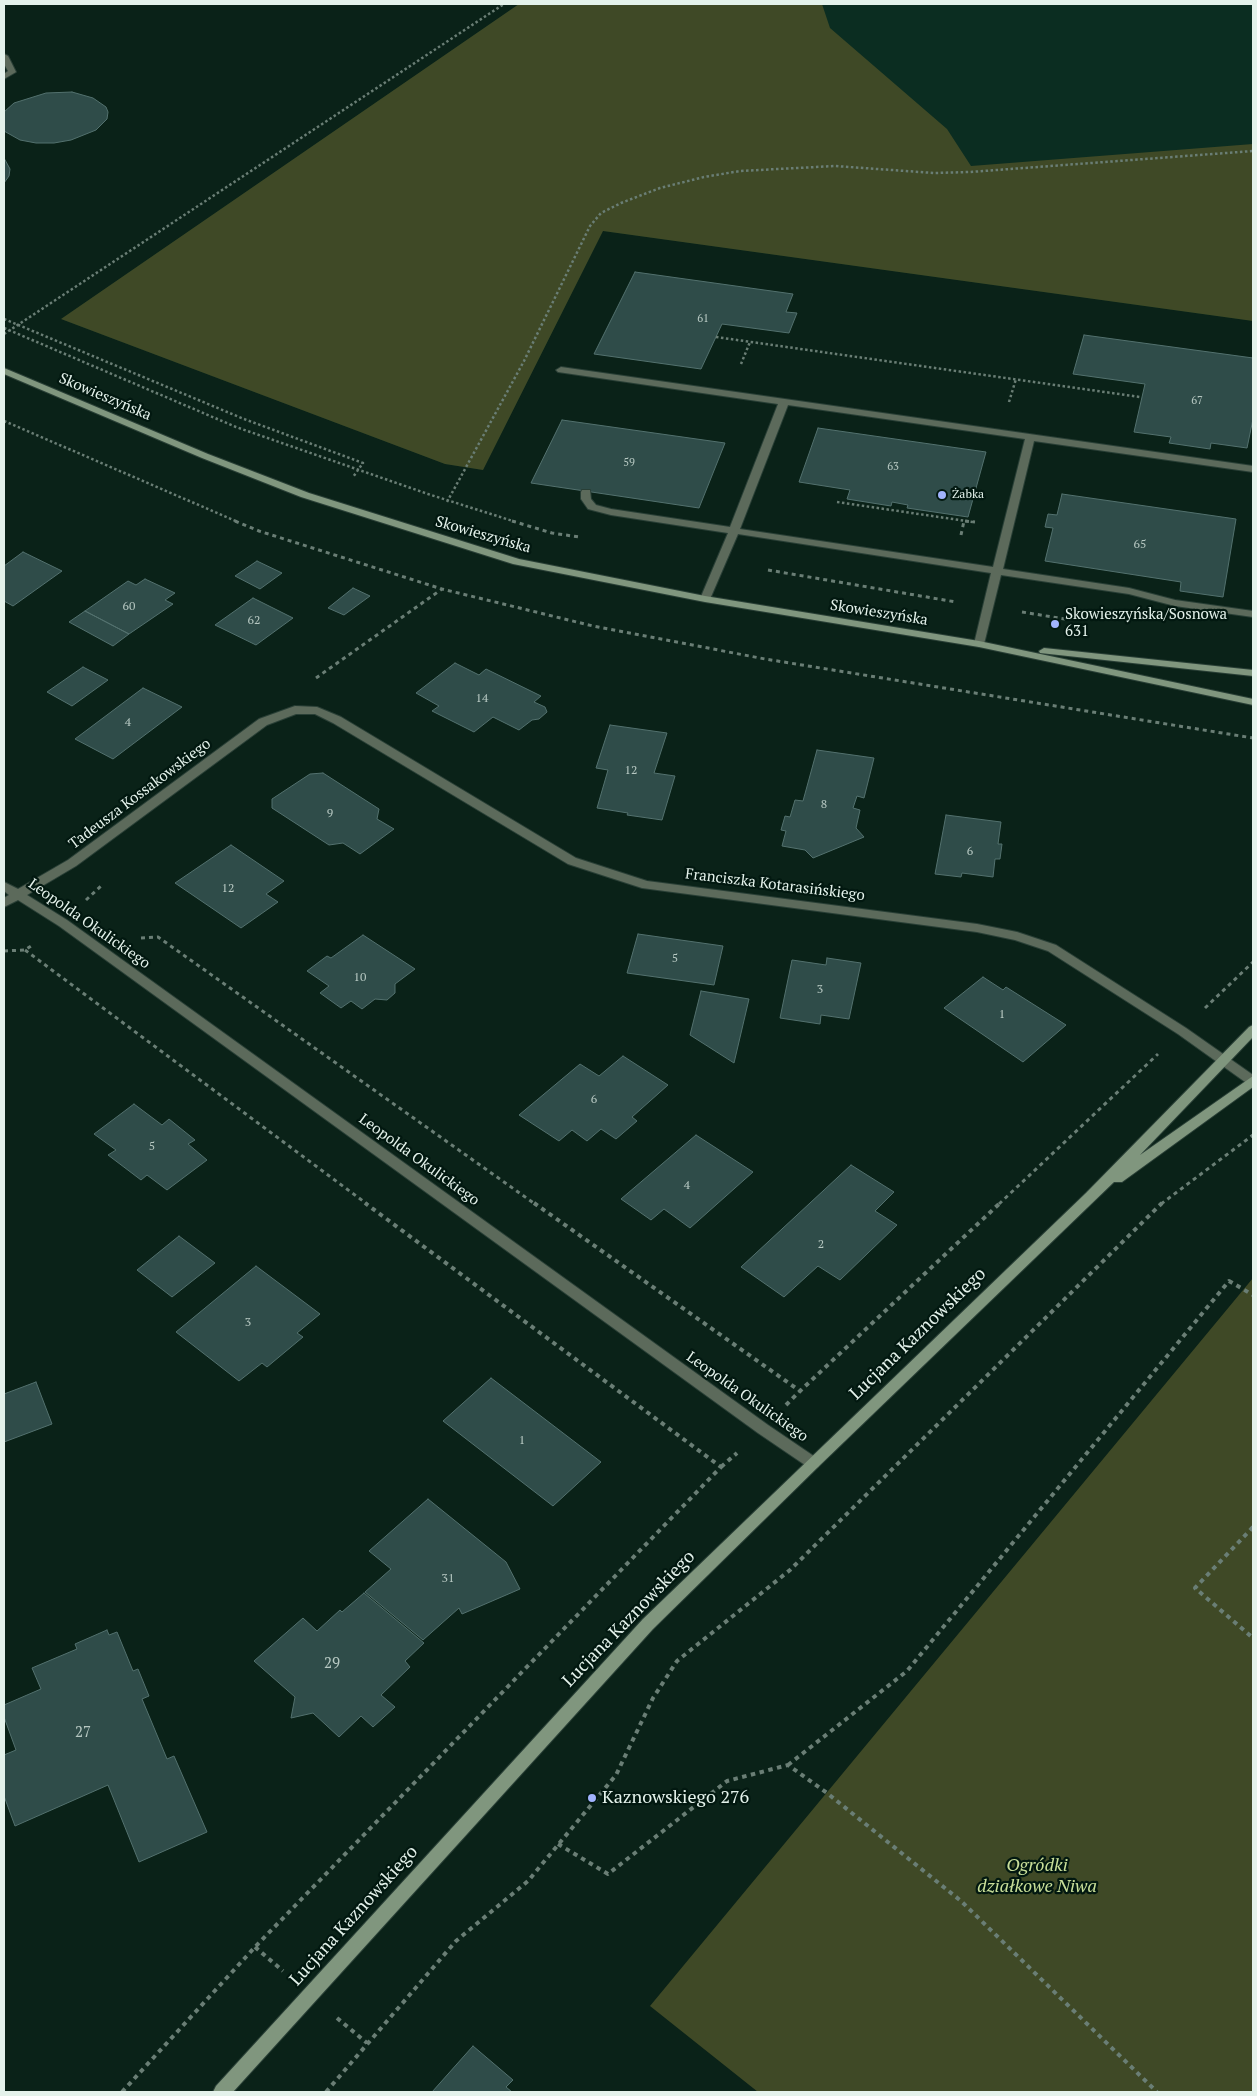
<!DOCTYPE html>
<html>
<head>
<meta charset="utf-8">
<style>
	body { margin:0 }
	#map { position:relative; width:1257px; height:2096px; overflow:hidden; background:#0a2218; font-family:"PT Serif",serif }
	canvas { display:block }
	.frame { position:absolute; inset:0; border:5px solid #e4f2eb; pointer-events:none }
</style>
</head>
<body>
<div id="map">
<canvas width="1257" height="2096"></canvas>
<div class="frame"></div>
</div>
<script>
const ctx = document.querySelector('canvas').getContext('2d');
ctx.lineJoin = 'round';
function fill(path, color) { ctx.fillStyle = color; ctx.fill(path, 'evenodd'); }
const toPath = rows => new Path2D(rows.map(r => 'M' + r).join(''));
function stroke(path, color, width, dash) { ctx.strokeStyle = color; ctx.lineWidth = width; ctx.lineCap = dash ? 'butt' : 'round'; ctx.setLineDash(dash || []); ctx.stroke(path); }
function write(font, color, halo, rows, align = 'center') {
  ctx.font = font + ' "PT Serif",serif'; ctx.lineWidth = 4.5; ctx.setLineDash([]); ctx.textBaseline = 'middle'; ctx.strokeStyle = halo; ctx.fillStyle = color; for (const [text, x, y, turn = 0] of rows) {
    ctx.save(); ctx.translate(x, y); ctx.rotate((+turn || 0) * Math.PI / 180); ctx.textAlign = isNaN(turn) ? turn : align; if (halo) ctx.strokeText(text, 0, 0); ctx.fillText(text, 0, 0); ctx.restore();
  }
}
fill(toPath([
	[519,4,1253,4,1253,321,603,231,483,470,445,464,61,319]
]), '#0b2d21');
fill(toPath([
	[519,4,822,4,830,28,947,129,971,166,1253,144,1253,321,603,231,483,470,445,464,61,319],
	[1253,1278,1253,2092,758,2092,650,2006]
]), '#3f4926');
const building = toPath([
	[72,92,93,98,106,107,108,112,107,119,96,130,71,140,54,143,36,143,20,140,4,131,4,112,14,103,46,93,72,92],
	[4,158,10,169,9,176,4,183,4,158],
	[635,272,793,294,786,312,797,313,789,333,722,324,701,369,594,354,635,272],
	[1084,335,1253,358,1253,419,1247,448,1211,443,1210,449,1169,443,1171,437,1134,432,1145,384,1073,374,1084,335],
	[562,420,725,443,699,508,531,483,562,420],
	[818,428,986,452,968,517,907,508,908,505,892,502,891,506,847,499,850,490,799,482,818,428],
	[1062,494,1236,519,1223,597,1180,591,1181,582,1045,561,1053,528,1045,527,1048,514,1057,515,1062,494],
	[23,552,62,571,13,606,4,601,4,566,23,552],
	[257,561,282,573,260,589,235,576,257,561],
	[145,579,175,593,165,600,173,604,129,634,85,611,128,581,136,585,145,579],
	[353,588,370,596,344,615,328,608,353,588],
	[253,598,293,618,256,645,215,625,253,598],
	[85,611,129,634,113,646,69,622,85,611],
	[455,663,479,675,486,669,541,696,534,702,545,707,547,712,539,719,532,720,519,730,493,717,474,732,432,711,439,706,416,693,455,663],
	[83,667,108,680,72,706,47,692,83,667],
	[143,688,182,707,113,759,75,739,143,688],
	[610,725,667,733,654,773,675,776,662,820,627,815,628,813,597,808,608,770,596,768,610,725],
	[817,750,874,758,864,798,857,796,853,808,860,810,856,828,864,837,813,858,805,850,782,846,786,831,781,830,785,816,790,817,795,800,803,801,817,750],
	[323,773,379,809,377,819,394,829,360,854,343,843,329,845,272,808,272,799,310,774,323,773],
	[946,815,1001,822,998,844,1002,844,1000,859,995,859,993,877,962,873,961,877,935,874,946,815],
	[231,845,284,881,266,894,278,902,241,928,175,883,231,845],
	[638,934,723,946,714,985,627,973,638,934],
	[363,935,415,969,395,984,395,993,387,1000,375,999,362,1009,351,1001,341,1008,320,993,329,986,307,971,327,956,331,958,363,935],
	[827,958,861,963,849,1019,821,1015,820,1024,780,1018,792,960,826,965,827,958],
	[983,977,1003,990,1006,987,1066,1025,1023,1062,944,1008,983,977],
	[701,991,749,999,734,1063,690,1035,701,991],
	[623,1056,668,1085,632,1117,637,1121,616,1139,601,1129,587,1141,572,1130,559,1141,519,1115,580,1064,599,1076,623,1056],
	[134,1104,162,1125,169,1119,195,1140,188,1144,207,1160,167,1190,147,1175,141,1180,108,1155,116,1150,94,1134,134,1104],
	[696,1135,753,1172,690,1228,664,1209,651,1220,621,1199,696,1135],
	[851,1165,894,1192,875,1211,897,1225,840,1280,818,1266,784,1297,741,1267,851,1165],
	[179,1236,215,1263,172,1297,137,1270,179,1236],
	[256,1266,320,1314,297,1333,303,1337,267,1367,262,1363,239,1381,176,1332,256,1266],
	[491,1378,601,1462,553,1506,443,1421,491,1378],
	[36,1382,52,1424,4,1442,4,1394,36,1382],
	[428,1499,506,1562,520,1589,462,1614,459,1608,423,1640,365,1592,391,1569,369,1551,428,1499],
	[364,1593,424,1643,405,1661,410,1667,381,1695,395,1707,373,1727,361,1716,339,1737,313,1713,291,1718,295,1697,254,1661,303,1618,317,1631,340,1610,342,1612,364,1593],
	[107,1630,109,1635,117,1632,133,1671,138,1669,149,1696,142,1699,167,1759,174,1756,207,1832,139,1862,108,1785,15,1826,4,1796,4,1755,16,1750,4,1717,4,1705,41,1689,32,1668,77,1649,75,1644,107,1630],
	[473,2046,513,2080,506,2087,512,2092,432,2092,473,2046]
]);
fill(building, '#2f4c49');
stroke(building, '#53716e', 1);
const lane = toPath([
	[4,54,8,56,16,72,4,79,4,74,8,71,4,64,4,54],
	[561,367,1253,466,1253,472,1034,441,1003,569,1129,588,1175,600,1253,611,1253,617,1175,606,1129,594,1001,575,984,644,979,647,974,644,991,573,738,534,710,599,709,601,701,601,700,599,728,533,611,515,588,509,581,499,581,492,582,490,590,490,591,499,596,505,611,509,730,527,778,404,558,372,556,370,561,367],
	[788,405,1025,439,993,567,740,529,788,405]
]);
const street = toPath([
	[295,706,317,707,341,717,576,858,647,881,977,924,1017,932,1056,945,1186,1028,1253,1075,1253,1085,1248,1084,1178,1034,1048,951,1015,940,977,932,642,888,568,864,333,723,315,714,296,714,267,725,76,866,27,895,67,920,768,1425,818,1459,820,1463,818,1467,813,1469,808,1467,758,1433,59,926,18,900,4,907,4,898,9,895,4,891,4,882,18,889,68,860,259,719,295,706]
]);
const secondary = toPath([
	[4,368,208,454,309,493,519,559,705,596,979,641,1253,699,1253,705,979,647,705,602,513,564,301,497,202,458,4,374,4,368],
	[1044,648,1253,670,1253,676,1040,653,1039,651,1044,648],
	[1253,1025,1253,1037,1140,1155,1253,1076,1253,1087,1122,1182,1114,1182,818,1467,653,1629,233,2092,213,2092,216,2086,643,1619,1086,1193,1249,1027,1253,1025]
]);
stroke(lane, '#293f36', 2);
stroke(street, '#293f36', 2);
stroke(secondary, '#293f36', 2);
stroke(toPath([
	[4,319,244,419,363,463,353,477],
	[4,328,236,427,428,494,516,522],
	[4,334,504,4],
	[716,337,1140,397],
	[741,364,750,342],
	[1009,402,1016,379],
	[4,421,238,522],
	[447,502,524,361,590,226,601,213,621,203,660,188,704,177,740,171,835,166,934,173,970,172,1253,151],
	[837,502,973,522]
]), '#6a7e75', 2.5, [2.5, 2.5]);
stroke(toPath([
	[235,521,259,531,442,589,593,626,765,659,1253,738],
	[512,521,552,533,579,537],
	[965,521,975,522],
	[961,535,964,521],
	[768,570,956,602],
	[1022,612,1065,619],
	[316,678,442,589],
	[86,900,102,885],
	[141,938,158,937,535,1204],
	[25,950,367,1204],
	[4,951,25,950,34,944],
	[1205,1008,1253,962],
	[999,1204,1158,1054],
	[1161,1204,1253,1135]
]), '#6a7e75', 3, [4, 4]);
stroke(toPath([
	[534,1203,800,1391,1000,1203],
	[786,1405,800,1391],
	[721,1467,737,1453],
	[1253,1527,1195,1588,1253,1638],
	[788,1765,907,1671,1229,1281,1253,1295],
	[558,1844,608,1874,727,1781,788,1765,827,1793,961,1901,1157,2092],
	[255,1947,283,1971],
	[337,2018,367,2043],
	[122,2092,255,1947,721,1467,365,1203],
	[326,2092,456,1941,528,1881,616,1775,653,1698,677,1661,790,1570,1162,1203]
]), '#6a7e75', 4, [4.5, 4.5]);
fill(lane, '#5c6a5b');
fill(street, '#5c6a5b');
fill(secondary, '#80967e');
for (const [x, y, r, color] of [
	[942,495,5,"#a1b3fd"],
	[1055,624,5,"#a1b3fd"],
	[592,1798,5,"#a1b3fd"]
]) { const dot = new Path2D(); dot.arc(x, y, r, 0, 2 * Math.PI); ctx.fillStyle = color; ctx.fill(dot); stroke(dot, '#021810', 2); }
write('11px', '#b7c8c2', null, [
	["61",703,319],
	["67",1197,401],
	["59",629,463],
	["63",893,467]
]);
write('12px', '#e4f2eb', '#021810', [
	["Żabka",952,495]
], 'left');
write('12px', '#b7c8c2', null, [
	["65",1140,545],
	["60",129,607],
	["62",254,621],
	["14",482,699],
	["4",128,723],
	["12",631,771],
	["8",824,805],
	["9",330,814],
	["6",970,852],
	["12",228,889],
	["5",675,959],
	["10",360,978],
	["3",820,990],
	["1",1002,1015],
	["6",594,1100],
	["5",152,1147],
	["4",687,1186],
	["2",821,1245],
	["3",248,1323],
	["1",522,1441],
	["31",448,1579]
]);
write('15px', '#e4f2eb', '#021810', [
	["Skowieszyńska",105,397,23],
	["Skowieszyńska",483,535,16],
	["Skowieszyńska",879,613,9],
	["Tadeusza Kossakowskiego",140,794,-37],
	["Franciszka Kotarasińskiego",775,885,7],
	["Leopolda Okulickiego",89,924,35],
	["Leopolda Okulickiego",419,1160,36],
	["Leopolda Okulickiego",747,1397,35]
]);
write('15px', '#e4f2eb', '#021810', [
	["Skowieszyńska/Sosnowa",1065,615],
	["631",1065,632]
], 'left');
write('15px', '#b7c8c2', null, [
	["29",332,1664],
	["27",83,1733]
]);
write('18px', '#e4f2eb', '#021810', [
	["Lucjana Kaznowskiego",918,1334,-44],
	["Lucjana Kaznowskiego",629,1619,-46],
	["Lucjana Kaznowskiego",354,1916,-48]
]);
write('18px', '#e4f2eb', '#021810', [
	["Kaznowskiego 276",602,1798]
], 'left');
write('italic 18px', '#c9df99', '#021810', [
	["Ogródki",1037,1866],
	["działkowe Niwa",1037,1887]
]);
</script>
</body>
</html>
